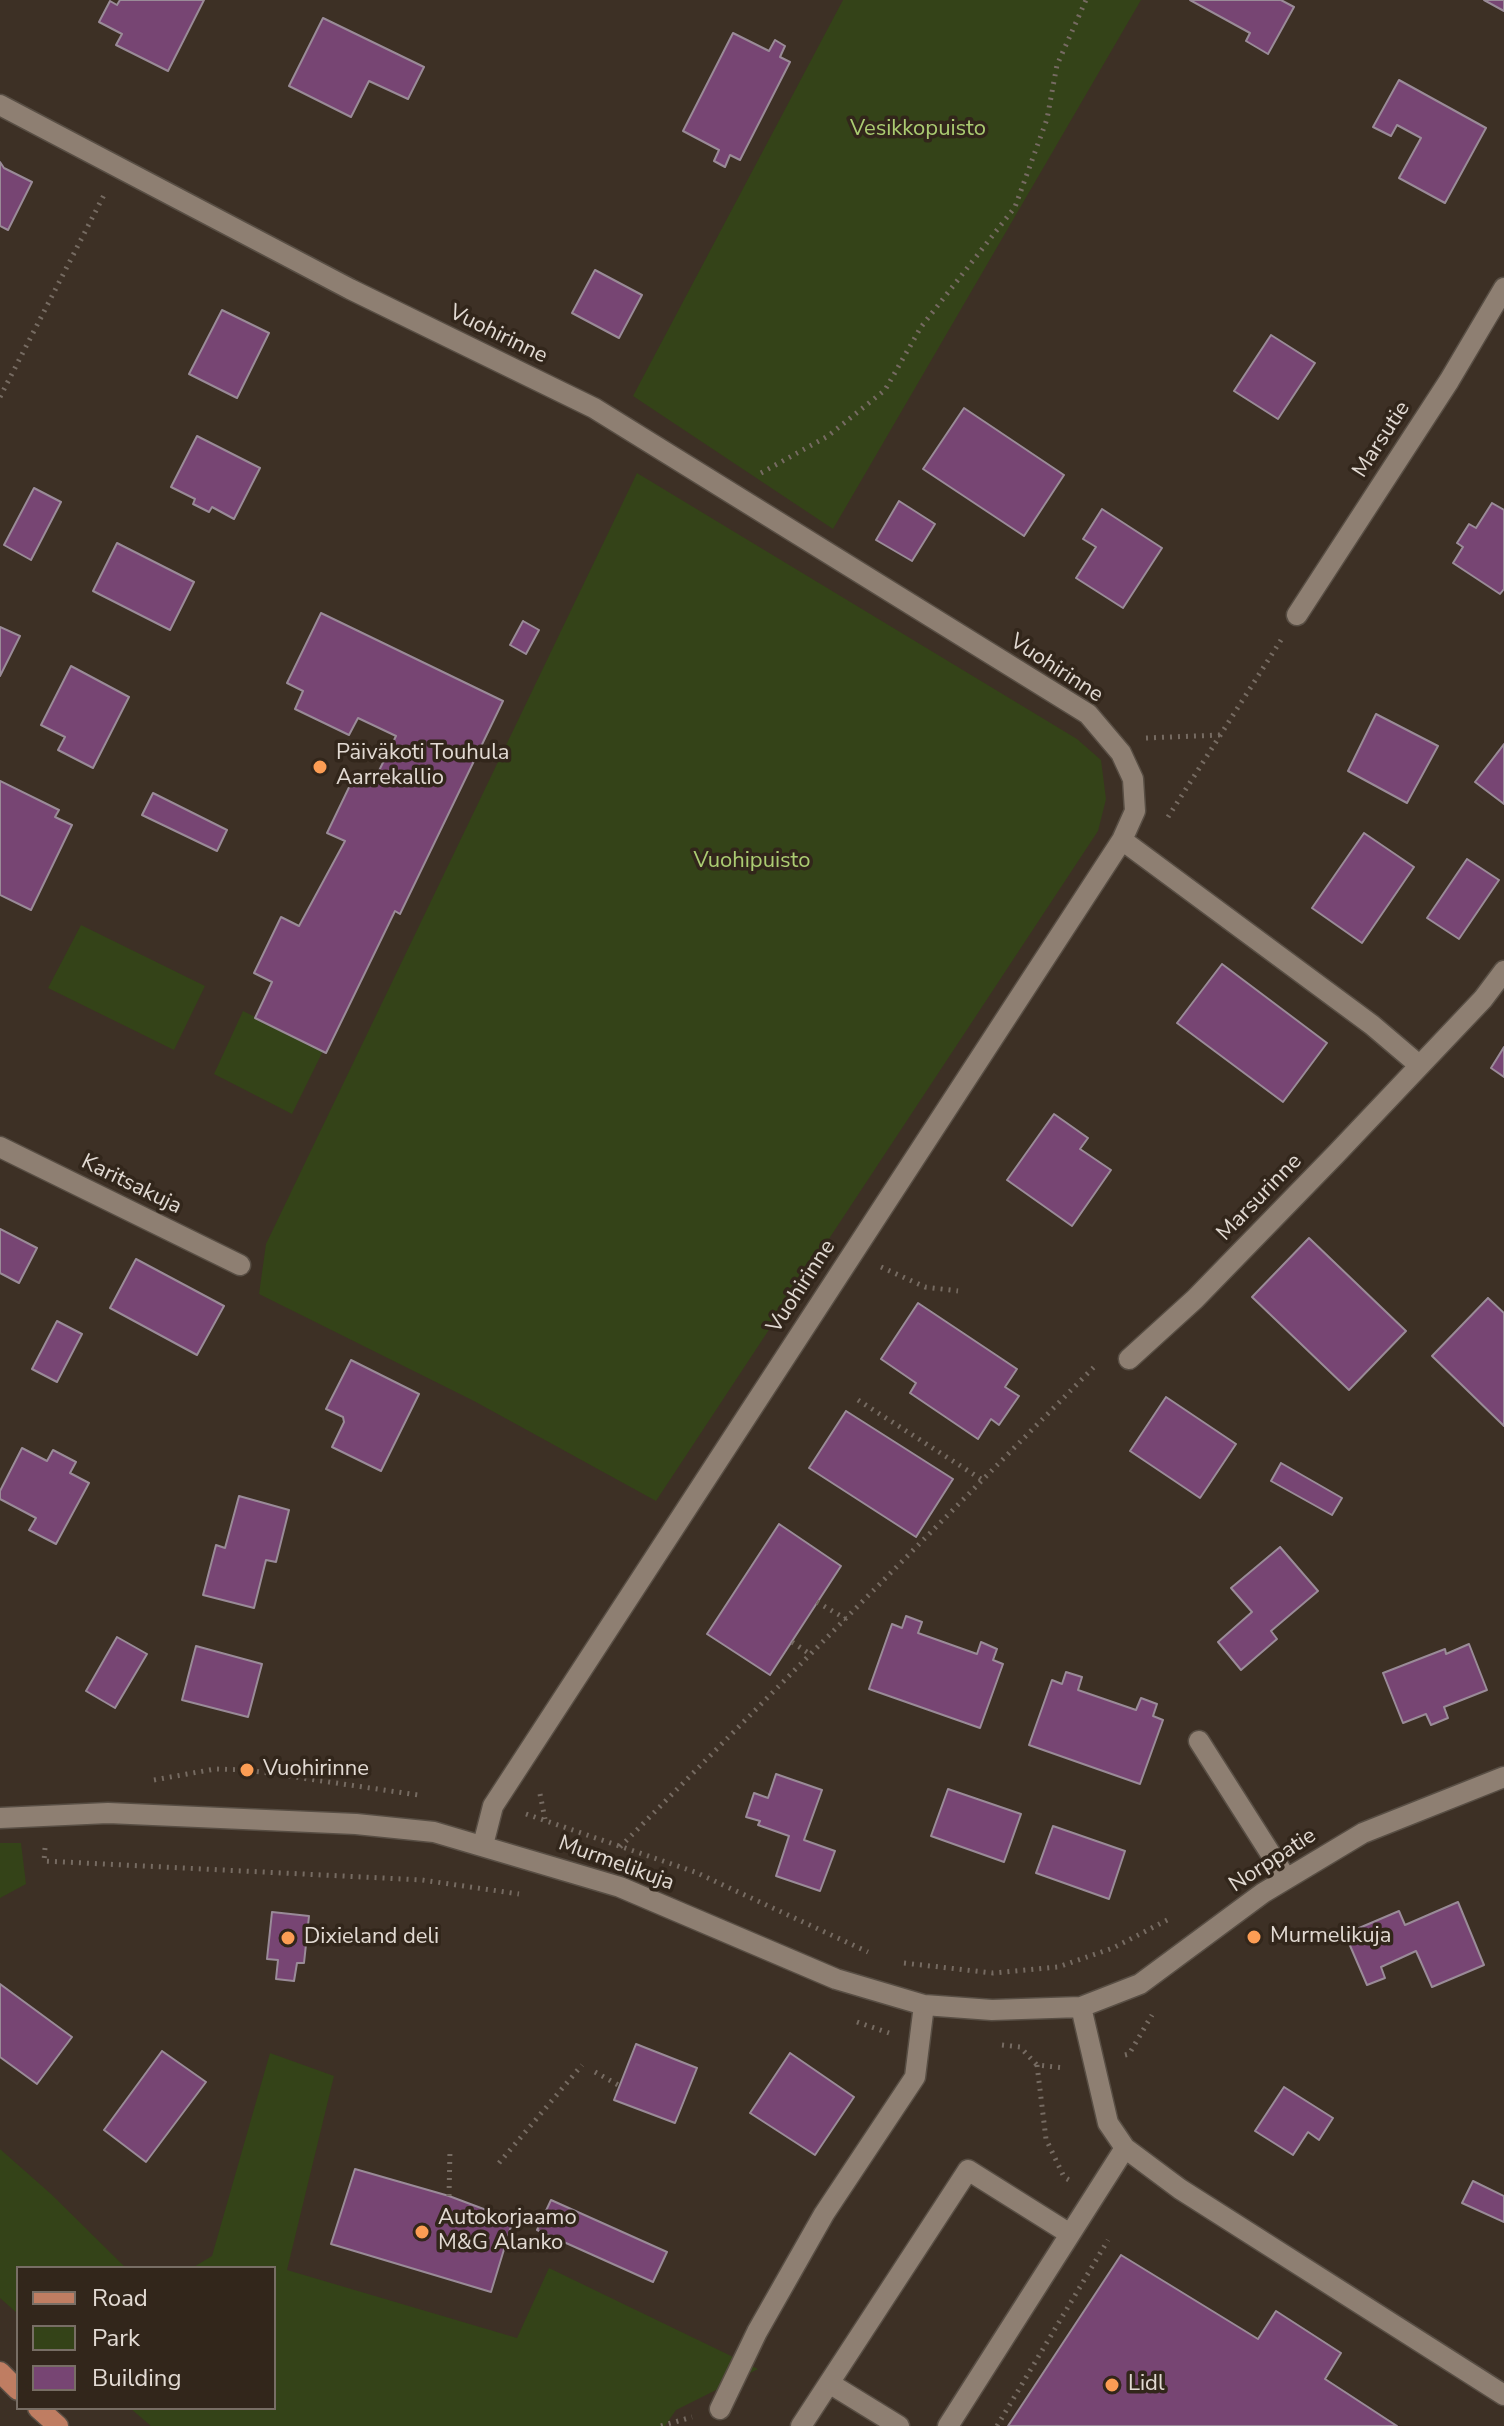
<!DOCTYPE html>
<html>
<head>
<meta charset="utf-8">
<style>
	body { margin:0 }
	#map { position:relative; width:1504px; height:2426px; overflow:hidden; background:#3d3025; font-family:"Nunito Sans",sans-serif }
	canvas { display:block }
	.legend { position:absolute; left:16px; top:2266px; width:260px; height:144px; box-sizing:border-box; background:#32261b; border:2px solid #786e65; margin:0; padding:10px 14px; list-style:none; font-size:24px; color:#e2dad3 }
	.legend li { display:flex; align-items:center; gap:16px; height:40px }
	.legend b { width:40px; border:2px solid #786e65 }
</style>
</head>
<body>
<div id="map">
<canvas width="1504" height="2426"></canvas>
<ul class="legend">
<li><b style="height:10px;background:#bf7d62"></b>Road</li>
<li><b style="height:22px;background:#344318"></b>Park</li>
<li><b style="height:22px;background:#774573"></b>Building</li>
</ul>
</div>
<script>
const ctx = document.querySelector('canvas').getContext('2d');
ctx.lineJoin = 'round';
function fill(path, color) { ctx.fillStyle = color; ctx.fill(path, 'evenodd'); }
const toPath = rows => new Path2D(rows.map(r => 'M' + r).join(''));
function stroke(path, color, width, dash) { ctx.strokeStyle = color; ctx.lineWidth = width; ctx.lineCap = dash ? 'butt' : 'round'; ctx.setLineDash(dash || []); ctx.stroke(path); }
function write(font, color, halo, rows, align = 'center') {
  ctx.font = font + ' "Nunito Sans",sans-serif'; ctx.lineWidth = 7; ctx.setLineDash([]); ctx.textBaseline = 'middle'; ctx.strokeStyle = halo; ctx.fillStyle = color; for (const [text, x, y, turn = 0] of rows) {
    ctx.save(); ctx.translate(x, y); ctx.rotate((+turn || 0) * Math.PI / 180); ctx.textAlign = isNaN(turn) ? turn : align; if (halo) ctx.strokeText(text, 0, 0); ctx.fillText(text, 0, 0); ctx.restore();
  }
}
fill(toPath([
	[843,0,1141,0,833,529,633,396],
	[637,473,1077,739,1101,760,1106,799,1098,831,656,1501,474,1401,259,1294,266,1244],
	[81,925,205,986,174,1050,48,988],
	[243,1011,323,1051,292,1114,214,1074],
	[0,1843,21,1843,26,1884,0,1898],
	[270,2053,334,2076,287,2270,517,2338,549,2268,758,2369,676,2410,665,2426,151,2426,130,2408,274,2408,274,2268,192,2268,212,2256],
	[0,2149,51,2194,126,2268,18,2268,18,2314,0,2298]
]), '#344318');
const building = toPath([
	[120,0,204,0,168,71,116,45,122,34,99,22,110,1,117,5,120,0],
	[1190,0,1281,0,1294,7,1268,54,1246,41,1250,33,1190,0],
	[1484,0,1504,0,1504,11,1484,0],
	[323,18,424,67,408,99,369,81,351,117,289,86,323,18],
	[733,33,769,51,775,40,785,46,780,57,790,62,740,160,730,155,725,167,714,161,719,150,683,131,733,33],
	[1399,80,1486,128,1445,203,1399,178,1421,138,1397,125,1391,136,1373,127,1399,80],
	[0,162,4,168,32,182,8,230,0,226,0,162],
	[595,270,642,295,619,338,572,313,595,270],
	[222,310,269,333,237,398,189,374,222,310],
	[1271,335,1315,363,1278,419,1234,391,1271,335],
	[964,408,1064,475,1024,536,923,469,964,408],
	[197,436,260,468,234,519,212,507,209,512,193,504,195,499,171,487,197,436],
	[34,488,61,502,31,560,4,545,34,488],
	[899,501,935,524,912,561,876,540,899,501],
	[1492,503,1504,510,1504,589,1500,594,1453,563,1463,547,1457,543,1469,524,1476,528,1492,503],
	[1102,509,1162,548,1123,608,1076,578,1096,547,1083,539,1102,509],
	[117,543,194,582,170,630,93,591,117,543],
	[321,613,503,701,400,914,395,911,326,1053,255,1018,272,982,254,973,281,917,299,926,345,841,327,833,354,777,372,785,396,736,358,718,349,735,295,709,303,691,287,683,321,613],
	[523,621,539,630,526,654,510,645,523,621],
	[0,627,20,636,0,676,0,627],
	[71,666,129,697,93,768,58,750,65,737,41,725,71,666],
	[1376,714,1438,746,1407,803,1348,771,1376,714],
	[1504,744,1504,804,1475,782,1504,744],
	[0,781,59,810,55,817,72,825,31,910,0,895,0,781],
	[153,793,227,830,217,851,142,815,153,793],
	[1364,833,1414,867,1362,943,1312,908,1364,833],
	[1467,859,1499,880,1459,939,1427,918,1467,859],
	[1222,964,1327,1043,1283,1102,1177,1023,1222,964],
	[1504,1047,1504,1077,1491,1068,1504,1047],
	[1054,1114,1088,1138,1080,1149,1111,1170,1072,1226,1007,1180,1054,1114],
	[0,1229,37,1248,19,1283,0,1273,0,1229],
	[1309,1238,1406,1331,1349,1390,1252,1297,1309,1238],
	[136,1259,224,1306,197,1355,110,1308,136,1259],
	[1488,1298,1504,1313,1504,1426,1432,1356,1488,1298],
	[918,1303,1017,1369,1005,1387,1019,1396,999,1425,991,1419,978,1439,910,1393,916,1383,881,1359,918,1303],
	[57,1321,82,1334,57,1382,32,1369,57,1321],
	[351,1360,419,1394,381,1471,332,1447,344,1422,343,1417,326,1409,351,1360],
	[1166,1397,1236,1444,1200,1498,1130,1451,1166,1397],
	[846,1411,953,1479,916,1537,809,1468,846,1411],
	[22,1448,47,1461,53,1450,76,1462,70,1473,89,1483,56,1544,29,1530,36,1518,0,1499,0,1491,22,1448],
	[1281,1463,1342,1498,1332,1515,1271,1481,1281,1463],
	[239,1496,289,1510,276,1562,266,1560,254,1608,203,1595,216,1545,225,1548,239,1496],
	[779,1524,841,1566,770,1675,707,1634,779,1524],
	[1280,1547,1318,1591,1271,1631,1277,1639,1241,1670,1218,1642,1252,1612,1231,1588,1280,1547],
	[906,1616,922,1622,918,1633,977,1654,981,1642,997,1649,993,1660,1003,1664,980,1728,869,1689,892,1624,902,1628,906,1616],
	[117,1637,147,1654,115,1708,86,1691,117,1637],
	[1469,1644,1487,1690,1444,1707,1448,1718,1431,1725,1426,1714,1403,1723,1383,1673,1445,1649,1446,1654,1469,1644],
	[196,1646,262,1664,248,1717,182,1700,196,1646],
	[1066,1672,1082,1677,1078,1690,1136,1710,1141,1698,1157,1704,1153,1716,1163,1720,1140,1784,1029,1745,1052,1680,1062,1684,1066,1672],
	[776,1774,822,1790,804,1840,835,1851,820,1891,776,1876,789,1836,758,1825,760,1821,746,1817,754,1793,768,1798,776,1774],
	[948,1789,1021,1814,1004,1862,931,1836,948,1789],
	[1053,1826,1125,1851,1109,1899,1036,1873,1053,1826],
	[1458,1902,1484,1965,1432,1987,1416,1951,1381,1967,1385,1978,1367,1985,1345,1934,1399,1911,1405,1925,1458,1902],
	[272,1912,309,1916,304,1963,297,1963,294,1981,276,1979,278,1960,267,1959,272,1912],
	[0,1984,72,2037,37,2084,0,2057,0,1984],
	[636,2044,697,2068,675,2123,614,2100,636,2044],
	[162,2051,206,2082,146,2162,104,2130,162,2051],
	[790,2053,854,2097,815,2155,750,2113,790,2053],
	[1284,2087,1333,2118,1319,2140,1308,2132,1293,2155,1255,2131,1284,2087],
	[355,2169,449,2196,513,2220,491,2292,331,2244,355,2169],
	[1473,2181,1504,2196,1504,2222,1462,2203,1473,2181],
	[551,2200,667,2252,653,2282,537,2230,551,2200],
	[1121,2255,1258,2339,1276,2311,1341,2353,1325,2379,1397,2426,1008,2426,1121,2255]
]);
fill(building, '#774573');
stroke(building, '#9a8b98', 2);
const minor = toPath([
	[0,105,350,289,594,408,1088,714,1121,753,1133,779,1135,811,1122,840,493,1806,483,1845],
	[1297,615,1449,381,1504,288],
	[1122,840,1372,1025,1419,1065],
	[0,1147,240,1265],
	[1129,1359,1195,1299,1337,1153,1483,999,1504,971],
	[1199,1741,1286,1878],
	[0,1818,108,1813,356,1824,434,1832,620,1887,836,1979,924,2005,992,2010,1081,2007,1140,1984,1263,1893,1363,1833,1504,1777],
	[1081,2007,1108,2123,1125,2148,1180,2189,1504,2395],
	[829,2383,899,2426],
	[720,2409,757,2332,824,2214,915,2077,924,2005],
	[801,2426,968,2170,1070,2234],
	[948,2426,1125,2148]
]);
const major = toPath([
	[0,2372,18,2390],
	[38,2408,58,2426]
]);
stroke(minor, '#584e44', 23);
stroke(major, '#584e44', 23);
stroke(toPath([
	[0,397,105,193],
	[761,473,828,436,885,390,921,327,1015,207,1047,119,1057,65,1086,0],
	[1146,738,1220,735],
	[1168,817,1281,640],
	[881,1267,925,1287,958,1291],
	[858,1400,984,1481],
	[817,1602,846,1619],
	[792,1642,810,1654],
	[154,1780,215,1769,247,1770,418,1795],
	[540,1794,545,1819],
	[526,1814,695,1872,868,1952],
	[620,1847,1094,1367],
	[45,1848,44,1861,422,1880,519,1894],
	[904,1963,993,1973,1058,1967,1113,1948,1171,1918],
	[857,2022,889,2033],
	[1002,2045,1020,2047,1037,2065,1065,2068],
	[1125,2055,1129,2054,1152,2015],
	[1037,2065,1046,2139,1064,2177,1069,2180],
	[595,2072,620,2086],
	[499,2163,582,2065],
	[449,2196,450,2150],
	[661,2426,692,2417],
	[997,2426,1108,2240]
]), '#766b62', 5, [2, 6]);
stroke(minor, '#8e7f72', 20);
stroke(major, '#bf7d62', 20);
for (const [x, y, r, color] of [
	[320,767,8,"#fc9d54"],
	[247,1770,8,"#fc9d54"],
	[1254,1937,8,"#fc9d54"],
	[288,1938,8,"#fc9d54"],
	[422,2232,8,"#fc9d54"],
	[1112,2385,8,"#fc9d54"]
]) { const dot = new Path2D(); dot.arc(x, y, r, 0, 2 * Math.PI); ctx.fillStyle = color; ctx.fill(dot); stroke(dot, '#32261b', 3); }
write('22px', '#abcc72', '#32261b', [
	["Vesikkopuisto",918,130],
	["Vuohipuisto",752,862]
]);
write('22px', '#e2dad3', '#32261b', [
	["Vuohirinne",498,335,26],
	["Marsutie",1382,440,-57],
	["Vuohirinne",1056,669,33],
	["Karitsakuja",131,1185,26],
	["Marsurinne",1260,1198,-46],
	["Vuohirinne",802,1287,-57],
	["Norppatie",1273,1861,-33],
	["Murmelikuja",616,1864,20]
]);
write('22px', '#e2dad3', '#32261b', [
	["Päiväkoti Touhula",336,754],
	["Aarrekallio",336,779],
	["Vuohirinne",263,1770],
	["Murmelikuja",1270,1937],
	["Dixieland deli",304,1938],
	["Autokorjaamo",438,2219],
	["M&G Alanko",438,2244],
	["Lidl",1128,2385]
], 'left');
</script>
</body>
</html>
